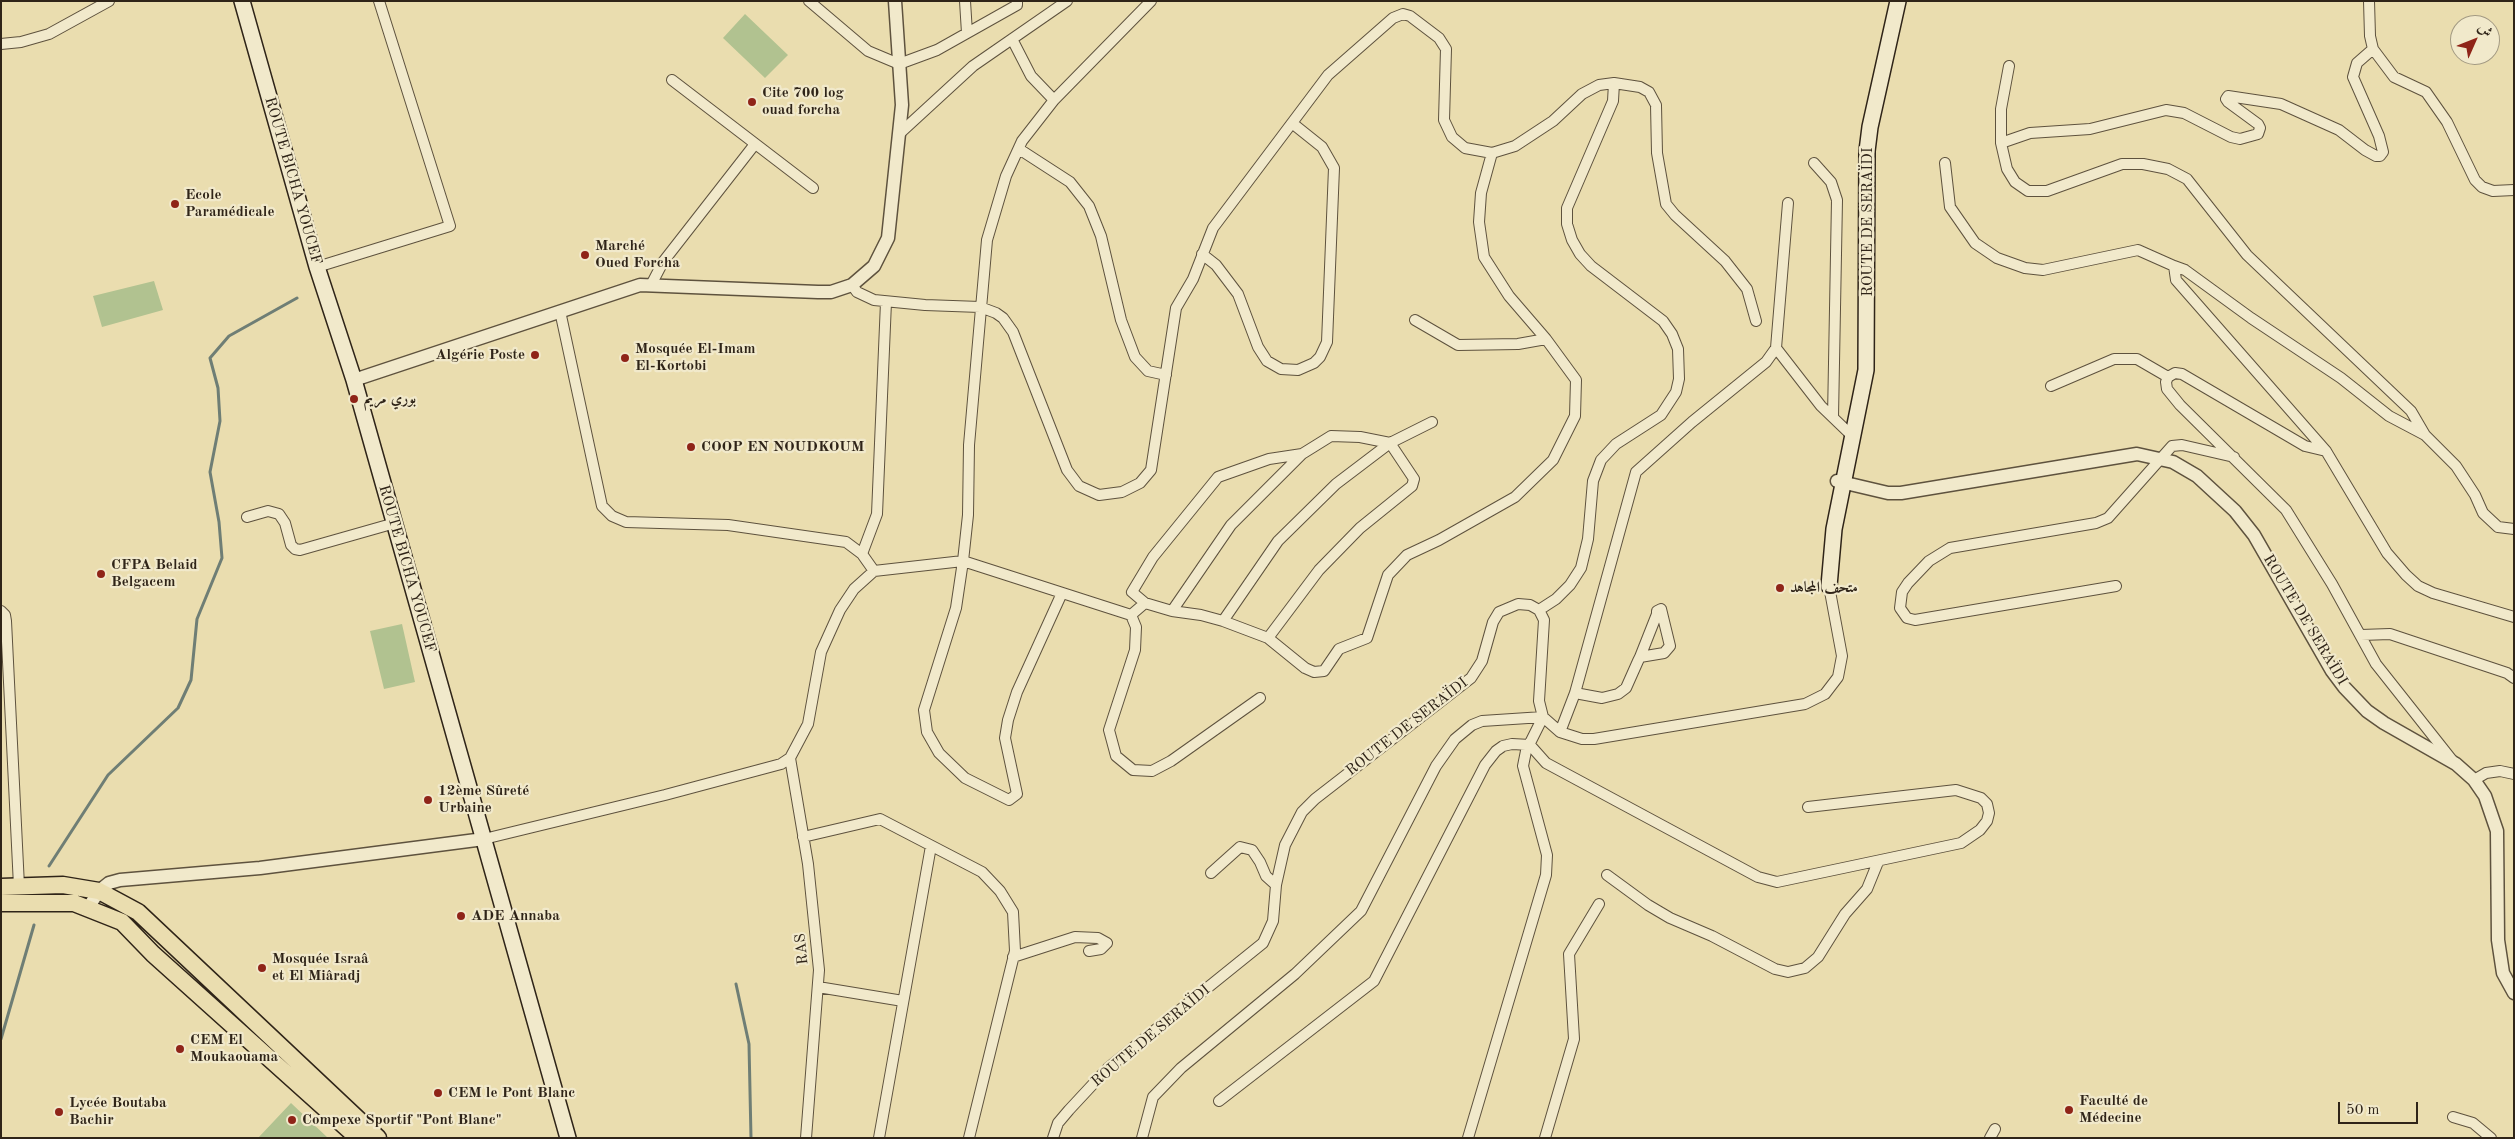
<!DOCTYPE html>
<html>
<head>
<meta charset="utf-8">
<style>
	body { margin:0 }
	#map { position:relative; width:2515px; height:1139px; overflow:hidden; background:#eaddaf; font-family:"Old Standard TT",Amiri,serif }
	canvas { display:block }
	.frame { position:absolute; inset:0; border:2px solid #2f2418; pointer-events:none }
	.north { position:absolute; left:2450px; top:15px; width:50px; height:50px; box-sizing:border-box; background:#f1e9cb; border:1px solid #a39a83; border-radius:50%; rotate:46deg; font-size:14px; font-weight:700; line-height:20px; text-align:center; color:#2f2418 }
	.north::after { content:''; display:block; margin:auto; width:18px; height:22px; background:#8f2418; clip-path:polygon(50% 0,100% 100%,50% 72%,0 100%) }
	.scale { position:absolute; left:2338px; top:1102px; width:80px; height:22px; box-sizing:border-box; border:2px solid #2f2418; border-top:0; padding-left:6px; font-size:15px; line-height:18px; white-space:nowrap; color:#2f2418; -webkit-text-stroke:4px #f1e9cb; paint-order:stroke }
</style>
</head>
<body>
<div id="map">
<canvas width="2515" height="1139"></canvas>
<div class="frame"></div>
<div class="north">ش</div>
<div class="scale">50 m</div>
</div>
<script>
const ctx = document.querySelector('canvas').getContext('2d');
ctx.lineJoin = 'round';
function fill(path, color) { ctx.fillStyle = color; ctx.fill(path, 'evenodd'); }
const toPath = rows => new Path2D(rows.map(r => 'M' + r).join(''));
function stroke(path, color, width, dash) { ctx.strokeStyle = color; ctx.lineWidth = width; ctx.lineCap = dash ? 'butt' : 'round'; ctx.setLineDash(dash || []); ctx.stroke(path); }
function write(font, color, halo, rows, align = 'center') {
  ctx.font = font + ' "Old Standard TT",Amiri,serif'; ctx.lineWidth = 4.5; ctx.setLineDash([]); ctx.textBaseline = 'middle'; ctx.strokeStyle = halo; ctx.fillStyle = color; for (const [text, x, y, turn = 0] of rows) {
    ctx.save(); ctx.translate(x, y); ctx.rotate((+turn || 0) * Math.PI / 180); ctx.textAlign = isNaN(turn) ? turn : align; if (halo) ctx.strokeText(text, 0, 0); ctx.fillText(text, 0, 0); ctx.restore();
  }
}
fill(toPath([
	[745,14,788,55,765,78,723,38],
	[154,281,163,310,102,327,93,296],
	[402,624,415,682,384,689,370,631],
	[291,1103,328,1138,258,1138]
]), '#b1c290');
stroke(toPath([
	[49,866,108,775,178,708,191,680,197,619,222,558,219,522,210,472,220,421,218,388,210,358,229,336,297,298],
	[736,984,749,1044,751,1138],
	[1,1039,34,925]
]), '#6f7e75', 3);
const minor = toPath([
	[809,1,868,51,899,64,937,50,1017,5,1017,1],
	[965,1,967,33],
	[2369,1,2370,36,2373,49,2394,77,2426,92,2447,122,2475,180,2482,187,2493,191,2514,190],
	[1012,39,1031,76,1054,100],
	[1,44,21,42,49,34,109,1],
	[2009,66,2001,109,2001,143,2007,169,2015,182,2028,191,2047,191,2122,164,2143,164,2168,169,2187,179,2247,255,2411,411,2425,435,2456,466,2475,495,2483,513,2498,527,2514,529],
	[672,80,813,188],
	[899,134,973,66,1067,1],
	[2001,143,2030,133,2090,129,2166,110,2184,113,2231,137,2240,139,2258,134,2260,128,2258,124,2228,102,2226,99,2228,96,2281,104,2339,130,2365,150,2376,156,2380,156,2383,152,2379,136,2353,77,2357,63,2373,49],
	[1019,149,1070,182,1089,206,1101,236,1121,320,1135,357,1148,371,1166,375],
	[1814,163,1831,182,1837,200,1833,417],
	[1945,163,1950,207,1975,243,1997,258,2025,268,2043,270,2138,250,2174,266,2176,280,2326,451,2387,553,2406,575,2418,586,2433,593,2514,617],
	[1202,254,1216,265,1238,294,1258,347,1267,361,1281,369,1298,370,1314,363,1320,357,1327,342,1334,168,1322,147,1292,123],
	[2174,266,2185,270,2251,318,2341,378,2389,416,2425,435],
	[317,267,450,226,379,1],
	[651,285,663,262,755,144],
	[852,285,857,292,874,300,925,305,980,307,996,313,1003,318,1013,332,1067,470,1079,486,1099,495,1122,492,1140,483,1151,470,1176,308,1193,279,1213,228,1328,75,1393,18,1403,14,1410,16,1439,38,1446,49,1444,120,1452,137,1465,148,1492,153,1515,146,1553,121,1582,94,1599,85,1614,83,1640,87,1649,92,1656,105,1657,153,1666,204,1675,215,1725,261,1747,289,1756,321],
	[560,311,602,506,612,516,626,522,728,525,846,542,862,554,874,571],
	[1415,320,1458,345,1518,344,1546,339],
	[1776,348,1821,406,1848,432],
	[2168,377,2166,382,2167,389,2180,405,2286,510,2332,584,2376,664,2452,760],
	[2051,386,2114,359,2137,359,2168,377,2175,373,2182,374,2305,446,2326,451],
	[247,517,268,511,279,514,285,523,291,545,295,549,300,550,395,523],
	[862,554,877,514,886,302],
	[2116,586,1915,620,1907,618,1900,608,1902,592,1908,583,1929,561,1950,548,2096,523,2108,518,2172,446,2182,445,2234,457],
	[1062,593,1017,692,1008,720,1005,738,1017,794,1009,800,965,778,939,753,927,732,924,710,956,608,963,561,968,515,969,445,987,240,1006,176,1022,141,1054,100,1151,1],
	[1145,603,1132,592,1153,557,1218,477,1269,459,1302,454],
	[1539,610,1556,599,1570,585,1581,568,1588,539,1593,481,1601,460,1616,444,1661,415,1676,392,1679,379,1678,349,1672,334,1663,321,1591,266,1580,254,1572,240,1567,224,1567,208,1613,101,1614,83],
	[1,611,5,615,6,621,19,886],
	[1172,611,1231,525,1302,454,1331,436,1360,437,1390,443,1432,422],
	[1131,615,1145,603,1172,611,1201,615,1223,621,1268,638,1305,668,1314,672,1324,671,1339,649,1367,638,1388,575,1407,555,1439,540,1515,497,1553,460,1575,416,1576,380,1546,339,1509,296,1484,257,1479,222,1481,193,1492,153],
	[1223,621,1278,541,1336,484,1390,443,1414,479,1412,486,1360,528,1319,570,1268,638],
	[2361,635,2390,634,2507,673,2514,678],
	[1575,693,1602,698,1618,694,1626,688,1638,661,1640,657,1657,614,1657,611,1661,609,1670,646,1664,653,1640,657],
	[1560,732,1575,693,1636,472,1692,422,1766,362,1776,348,1788,203],
	[790,758,808,864,819,970,806,1138],
	[2474,780,2486,773,2500,771,2514,774],
	[803,837,880,819,982,872,1000,891,1013,912,1015,951,969,1138],
	[484,839,665,795,781,764,790,758,808,724,821,652,840,610,854,589,874,571,963,561,1131,615,1136,627,1135,650,1109,730,1116,756,1133,770,1152,771,1171,761,1260,698],
	[1211,873,1240,847,1252,850,1260,862,1266,876,1276,885],
	[1607,875,1648,905,1670,918,1712,936,1775,969,1788,972,1805,968,1818,957,1845,914,1867,889,1878,862],
	[1013,957,1075,937,1098,938,1107,943,1101,949,1089,951],
	[818,987,903,1001],
	[1219,1101,1374,981,1485,765,1496,751,1503,746,1512,744,1530,745,1546,763,1758,877,1777,882,1961,843,1980,830,1987,821,1989,813,1987,804,1981,798,1956,790,1808,807],
	[2453,1117,2473,1123,2491,1138],
	[879,1138,931,846],
	[1053,1138,1058,1123,1069,1110,1108,1068,1263,943,1273,921,1276,885,1285,845,1302,812,1315,799,1471,678,1482,661,1493,622,1499,612,1518,604,1530,605,1539,610,1544,620,1539,701,1543,717,1560,732,1582,739,1594,739,1805,704,1825,694,1838,677,1842,656,1829,586],
	[1142,1138,1153,1097,1181,1068,1295,974,1361,911,1436,766,1455,739,1472,725,1482,721,1543,717,1526,751,1523,766,1547,855,1546,875,1468,1138],
	[1545,1138,1574,1039,1569,954,1599,904],
	[1990,1138,1995,1129]
]);
const tertiary = toPath([
	[354,380,640,285,818,292,831,292,852,285,874,266,888,238,902,105,895,1],
	[1837,481,1888,493,1901,493,2137,454,2173,462,2197,476,2235,511,2254,535,2332,671,2344,687,2367,711,2384,723,2456,764,2474,780,2485,796,2497,831,2498,940,2503,973,2514,993],
	[88,908,99,891,109,883,120,880,260,868,484,839]
]);
const secondary = toPath([
	[242,1,317,267,354,380,568,1138],
	[1829,586,1834,529,1866,370,1867,151,1870,127,1898,1]
]);
const primary = toPath([
	[1,887,63,885,99,891,138,912,378,1138],
	[1,903,74,903,122,922,153,954,358,1138]
]);
stroke(minor, '#5e523e', 12);
stroke(tertiary, '#5e523e', 15);
stroke(secondary, '#2f2418', 18);
stroke(primary, '#2f2418', 19);
stroke(minor, '#f1e9cb', 10);
stroke(tertiary, '#f1e9cb', 12);
stroke(secondary, '#f1e9cb', 15);
stroke(primary, '#eaddaf', 16);
for (const [x, y, r, color] of [
	[752,102,5,"#8f2418"],
	[175,204,5,"#8f2418"],
	[585,255,5,"#8f2418"],
	[535,355,5,"#8f2418"],
	[625,358,5,"#8f2418"],
	[354,399,5,"#8f2418"],
	[691,447,5,"#8f2418"],
	[101,574,5,"#8f2418"],
	[1780,588,5,"#8f2418"],
	[428,800,5,"#8f2418"],
	[461,916,5,"#8f2418"],
	[262,968,5,"#8f2418"],
	[180,1049,5,"#8f2418"],
	[438,1093,5,"#8f2418"],
	[2069,1110,5,"#8f2418"],
	[59,1112,5,"#8f2418"],
	[292,1120,5,"#8f2418"]
]) { const dot = new Path2D(); dot.arc(x, y, r, 0, 2 * Math.PI); ctx.fillStyle = color; ctx.fill(dot); stroke(dot, '#f1e9cb', 2); }
write('bold 15px', '#2f2418', '#f1e9cb', [
	["Cite 700 log",762,93],
	["ouad forcha",762,110],
	["Ecole",185,195],
	["Paramédicale",185,212],
	["Marché",595,246],
	["Oued Forcha",595,263],
	["Mosquée El-Imam",635,349],
	["El-Kortobi",635,366],
	["Algérie Poste",525,355,"right"],
	["بوري مريم",364,399],
	["COOP EN NOUDKOUM",701,447],
	["CFPA Belaid",111,565],
	["Belgacem",111,582],
	["متحف المجاهد",1790,588],
	["12ème Sûreté",438,791],
	["Urbaine",438,808],
	["ADE Annaba",471,916],
	["Mosquée Israâ",272,959],
	["et El Miâradj",272,976],
	["CEM El",190,1040],
	["Moukaouama",190,1057],
	["CEM le Pont Blanc",448,1093],
	["Faculté de",2079,1101],
	["Médecine",2079,1118],
	["Lycée Boutaba",69,1103],
	["Bachir",69,1120],
	["Compexe Sportif \"Pont Blanc\"",302,1120]
], 'left');
write('15px', '#2f2418', '#f1e9cb', [
	["ROUTE BICHA YOUCEF",293,181,74],
	["ROUTE DE SERAÏDI",1868,222,-90],
	["ROUTE BICHA YOUCEF",407,569,74],
	["ROUTE DE SERAÏDI",2305,620,59],
	["ROUTE DE SERAÏDI",1407,727,-38],
	["RAS",802,949,-96],
	["ROUTE DE SERAÏDI",1151,1036,-40]
]);
</script>
</body>
</html>
